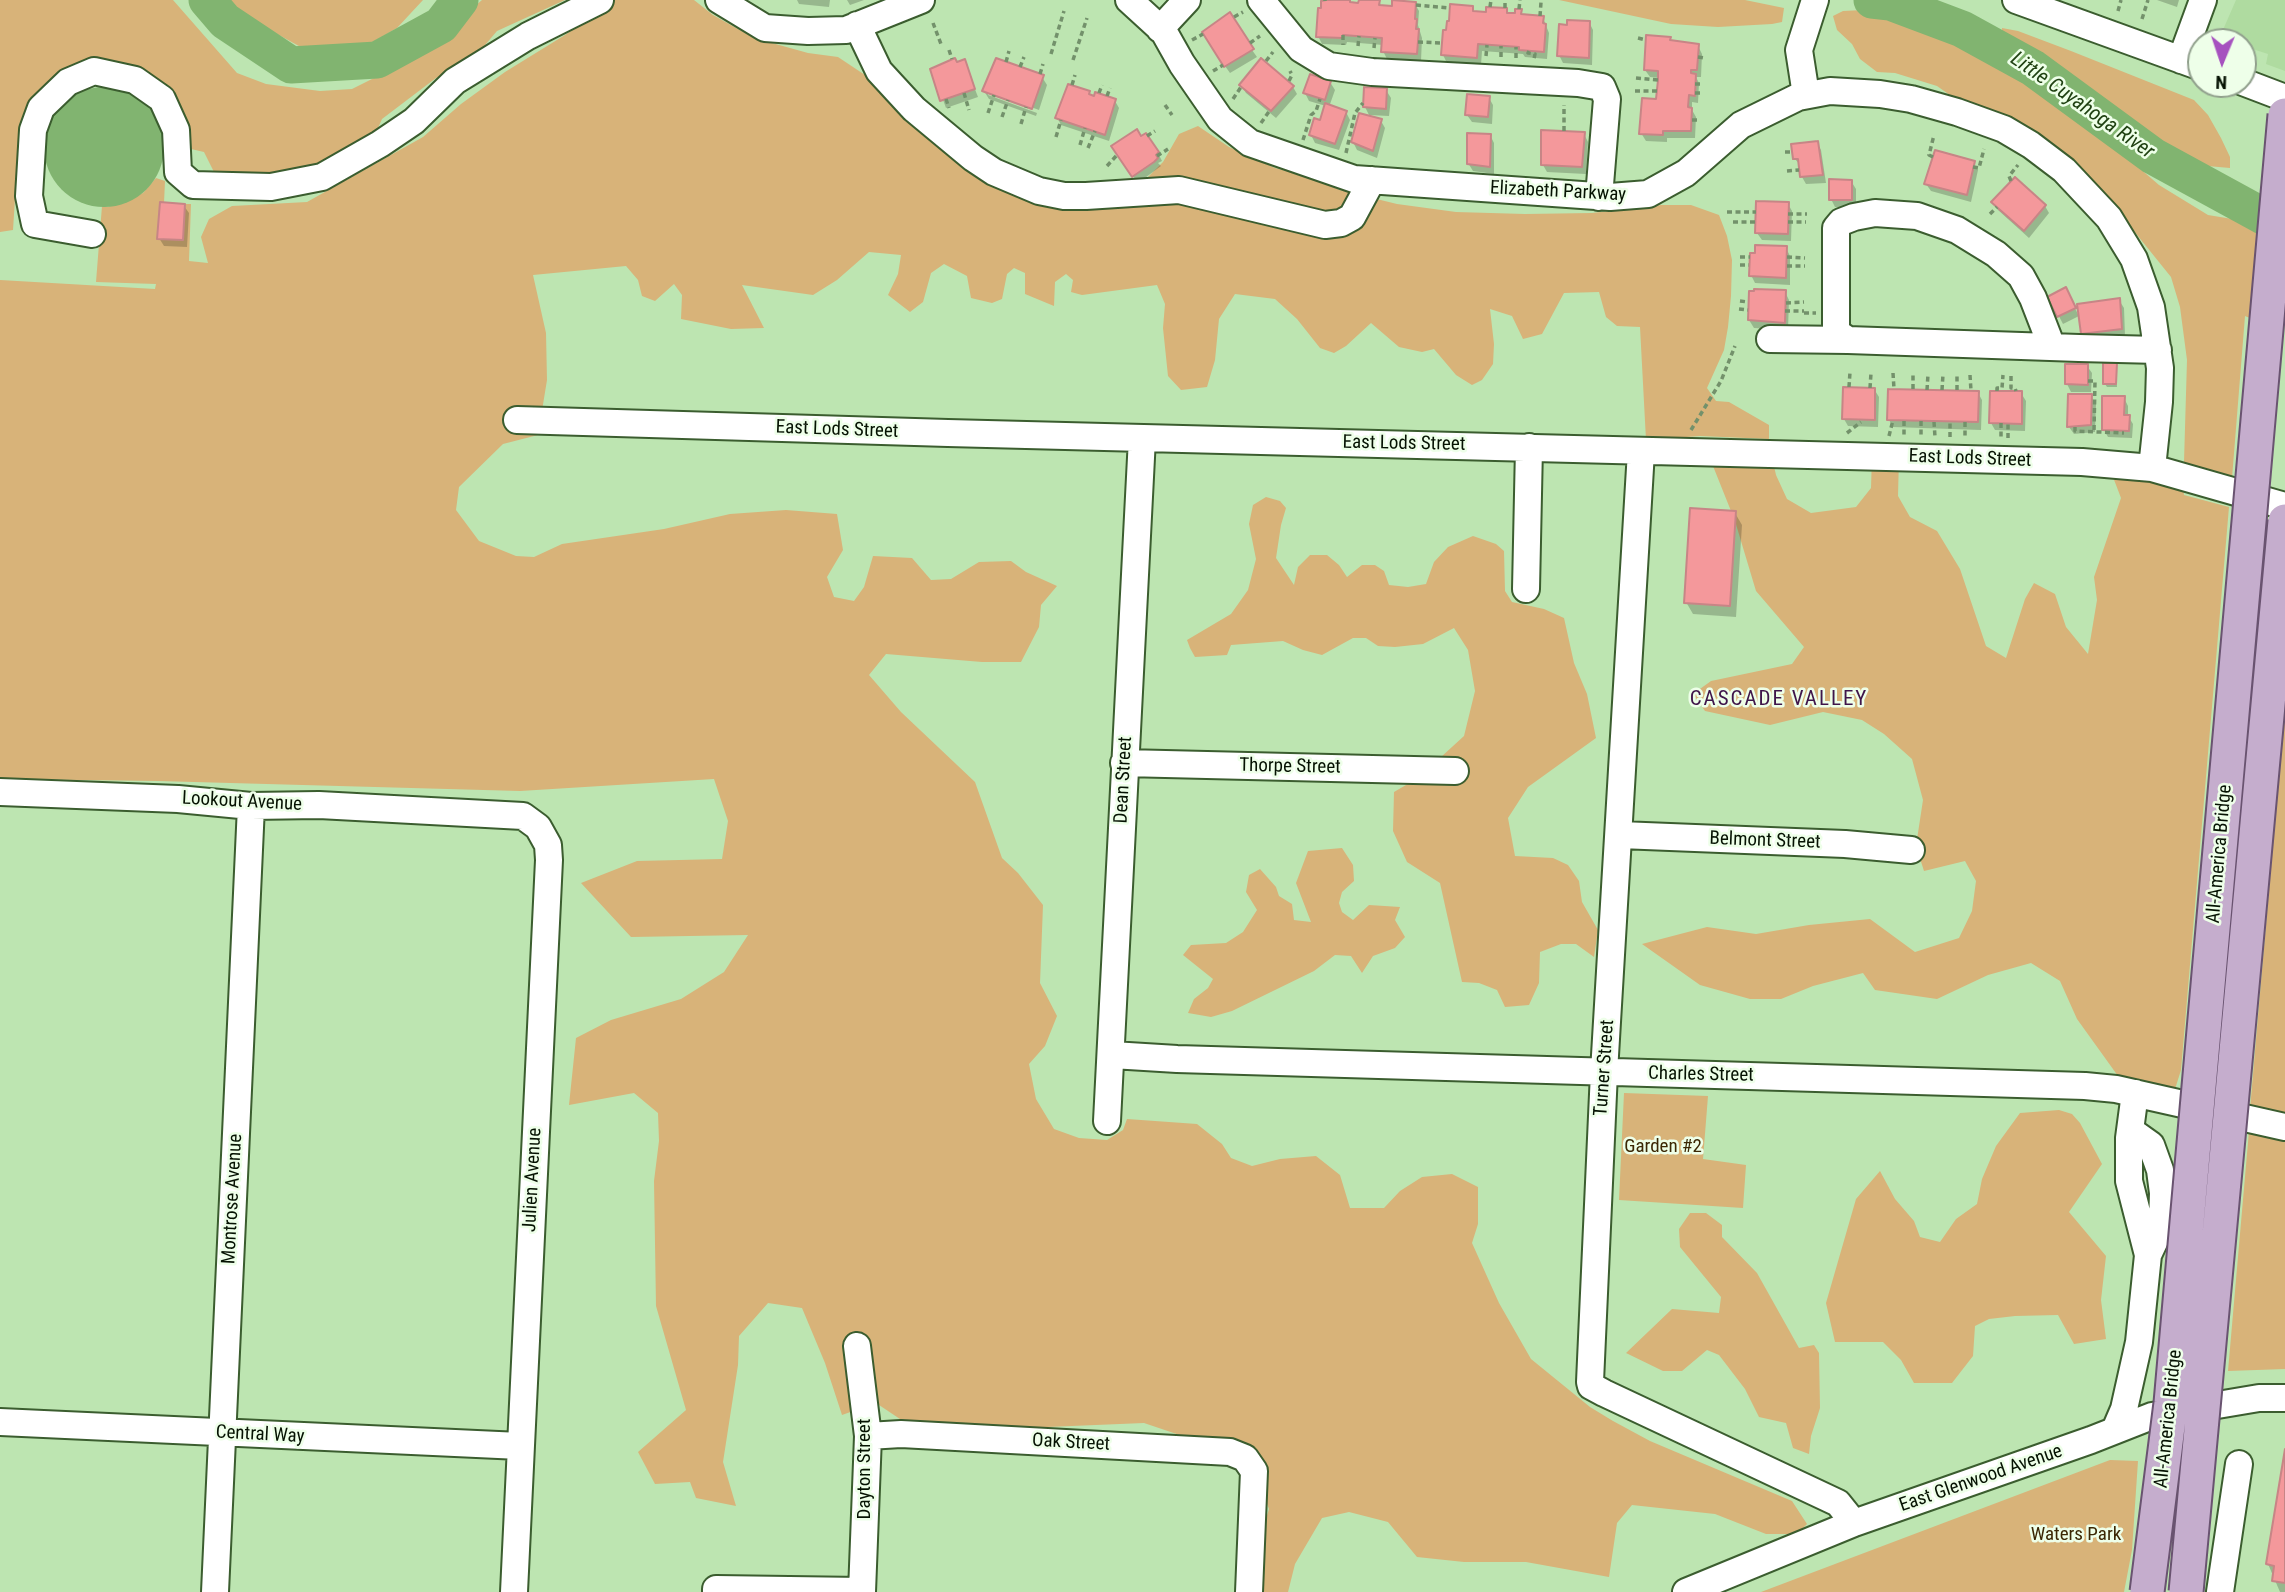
<!DOCTYPE html>
<html>
<head>
<meta charset="utf-8">
<style>
	body { margin:0 }
	#map { position:relative; width:2285px; height:1592px; overflow:hidden; background:#bde5b1; font-family:"Roboto Condensed",sans-serif }
	canvas { display:block }
	.north { position:absolute; left:2187px; top:28px; width:70px; height:70px; box-sizing:border-box; background:#eeffe9; border:2px solid #91a08d; border-radius:50%; rotate:182deg; font-size:19px; font-weight:700; line-height:28px; text-align:center; color:#051202 }
	.north::after { content:''; display:block; margin:auto; width:24px; height:32px; background:#a651bf; clip-path:polygon(50% 0,100% 100%,50% 72%,0 100%) }
</style>
</head>
<body>
<div id="map">
<canvas width="2285" height="1592"></canvas>
<div class="north">N</div>
</div>
<script>
const context = document.querySelector('canvas').getContext('2d');
context.lineJoin = 'round';
function fill(path, color) { context.fillStyle = color; context.fill(path, 'evenodd'); }
const toPath = rows => new Path2D(rows.map(r => 'M' + r).join(''));
function strokePath(path, color, width, dash) { context.strokeStyle = color; context.lineWidth = width; context.lineCap = dash ? 'butt' : 'round'; context.setLineDash(dash || []); context.stroke(path); }
function drawText(font, color, halo, rows, align = 'center') {
  context.font = font + ' "Roboto Condensed",sans-serif'; context.lineWidth = 5; context.setLineDash([]); context.textBaseline = 'middle'; context.strokeStyle = halo; context.fillStyle = color; for (const [text, x, y, turn = 0] of rows) {
    context.save(); context.translate(x, y); context.rotate((+turn || 0) * Math.PI / 180); context.textAlign = isNaN(turn) ? turn : align; if (halo) context.strokeText(text, 0, 0); context.fillText(text, 0, 0); context.restore();
  }
}
const built = toPath([
	[2236,0,2285,0,2285,71,2266,64,2268,54,2243,46,2243,42,2219,39]
]);
const green = toPath([
	[0,0,173,0,237,73,266,84,320,91,352,89,382,74,417,49,443,34,482,0,565,0,497,31,474,58,436,78,382,119,374,137,315,168,269,180,215,174,204,152,191,149,184,121,151,76,127,64,107,60,63,70,49,81,25,112,19,136,13,230,0,232],
	[221,0,423,0,397,28,359,50,317,56,230,8],
	[614,0,694,0,713,15,754,38,808,53,838,57,868,77,1006,187,1142,183,1163,162,1179,134,1198,126,1229,147,1275,168,1313,178,1340,190,1397,204,1456,212,1525,214,1592,213,1661,205,1691,205,1719,215,1727,236,1732,260,1731,296,1728,327,1724,350,1707,388,1716,401,1729,402,1769,425,1769,439,1700,436,1646,440,1640,327,1617,326,1606,317,1599,292,1564,293,1542,334,1523,339,1512,316,1490,309,1494,344,1493,364,1482,380,1472,385,1456,375,1434,349,1422,352,1399,347,1371,323,1346,346,1334,353,1320,348,1297,319,1275,299,1235,294,1219,319,1215,360,1207,387,1181,390,1168,376,1163,328,1165,304,1157,285,1082,295,1071,292,1073,280,1066,274,1055,282,1054,306,1025,294,1025,273,1014,268,1007,274,1002,299,992,303,971,298,967,276,944,264,931,273,923,302,910,312,888,295,898,274,901,255,869,252,837,280,813,295,742,285,764,328,731,329,681,319,682,295,674,284,655,301,642,296,638,280,626,266,533,275,546,333,547,380,538,435,503,444,459,487,456,510,479,541,516,556,534,557,562,544,664,529,730,514,786,510,837,514,843,550,827,577,834,597,854,601,864,587,873,556,912,558,931,580,951,579,979,562,1011,561,1026,572,1057,586,1041,605,1039,627,1021,662,982,662,886,654,869,675,901,712,975,782,1002,858,1018,873,1043,905,1040,983,1057,1016,1045,1046,1029,1064,1036,1099,1054,1129,1079,1138,1107,1140,1123,1130,1127,1119,1197,1124,1222,1144,1231,1158,1252,1166,1280,1159,1316,1156,1340,1175,1350,1208,1384,1208,1400,1191,1422,1177,1452,1174,1478,1187,1478,1224,1472,1243,1499,1303,1531,1359,1590,1407,1613,1421,1650,1441,1792,1501,1807,1524,1797,1534,1766,1534,1715,1514,1632,1505,1617,1523,1609,1577,1526,1562,1464,1562,1417,1557,1388,1522,1349,1512,1322,1518,1295,1564,1288,1592,1250,1592,1258,1544,1269,1509,1254,1471,1230,1452,1144,1423,975,1430,900,1419,876,1403,842,1415,825,1363,802,1308,768,1303,739,1336,738,1365,723,1462,736,1506,696,1498,690,1482,655,1484,638,1452,686,1410,656,1306,654,1181,659,1141,658,1113,634,1093,569,1105,576,1038,611,1020,681,999,724,972,748,935,631,937,581,883,637,861,722,859,728,821,714,779,520,791,158,781,0,779,0,280,155,289,156,284,96,282,102,206,108,207,143,193,156,178,165,181,164,203,160,203,157,238,183,240,185,204,191,204,189,261,208,263,201,237,209,219,232,206,307,202,423,137,461,104,505,72,565,35],
	[1559,0,1745,0,1784,8,1782,22,1772,24,1718,27,1671,24],
	[1884,9,1973,44,2006,69,2059,99,2159,185,2208,215,2275,226,2266,325,2245,316,2232,478,2184,462,2187,360,2180,307,2171,277,2121,215,1937,86,1895,73,1877,72,1860,59,1852,44,1837,30,1833,16,1843,11],
	[2002,28,2018,31,2071,51,2194,100,2208,115,2221,138,2230,157,2230,168,2196,165,2165,157,2116,118,2099,98,2041,57,2008,40,2002,32],
	[1707,451,1771,453,1776,475,1787,499,1811,513,1856,507,1871,488,1872,456,1899,457,1898,496,1910,517,1937,531,1960,569,1986,646,2006,658,2025,599,2034,583,2055,594,2066,627,2088,654,2097,600,2094,577,2121,498,2108,464,2182,477,2184,495,2229,507,2181,1070,2171,1102,2135,1093,2118,1076,2077,1019,2060,981,2031,963,1988,975,1937,999,1875,990,1863,973,1813,986,1781,999,1750,999,1700,985,1642,944,1707,927,1756,934,1809,925,1870,919,1915,952,1959,938,1972,911,1976,881,1965,861,1924,871,1916,846,1923,800,1912,759,1884,734,1862,720,1823,712,1770,725,1705,711,1693,694,1711,681,1792,664,1804,647,1756,591,1735,521],
	[1266,497,1280,501,1286,508,1281,525,1276,558,1294,585,1298,567,1310,555,1327,555,1339,565,1347,577,1362,565,1375,565,1384,571,1389,585,1408,587,1426,584,1434,562,1448,547,1473,536,1496,544,1504,551,1505,591,1512,602,1544,609,1564,618,1574,663,1587,694,1596,738,1528,787,1508,818,1515,856,1553,858,1568,865,1579,881,1582,902,1598,930,1594,957,1576,944,1561,944,1540,952,1539,983,1529,1005,1505,1007,1497,990,1479,983,1462,982,1440,883,1407,862,1393,831,1394,792,1418,778,1464,736,1475,691,1468,650,1454,628,1423,644,1395,647,1378,646,1366,638,1353,638,1322,655,1303,650,1283,641,1231,645,1227,655,1195,657,1190,648,1187,640,1231,614,1248,590,1256,559,1249,524,1253,505],
	[2285,705,2285,1117,2250,1109],
	[1342,848,1353,865,1354,881,1342,892,1339,903,1342,912,1353,920,1369,905,1400,907,1395,920,1405,937,1395,948,1373,956,1362,973,1351,956,1335,955,1314,971,1232,1011,1211,1017,1188,1013,1194,999,1208,988,1213,979,1183,955,1191,945,1226,943,1243,932,1257,910,1246,892,1249,875,1260,869,1276,887,1279,896,1292,904,1294,920,1311,922,1296,883,1308,851],
	[1624,1093,1708,1096,1703,1159,1746,1165,1743,1208,1619,1200],
	[2059,1110,2072,1114,2080,1123,2102,1164,2069,1212,2106,1256,2101,1300,2106,1339,2074,1344,2058,1315,2015,1316,1989,1319,1975,1326,1973,1356,1952,1383,1914,1383,1901,1360,1883,1342,1835,1342,1826,1303,1856,1199,1880,1171,1895,1199,1914,1221,1920,1237,1940,1242,1956,1219,1977,1204,1982,1179,1996,1146,2020,1113],
	[2249,1131,2285,1142,2285,1369,2228,1371],
	[1690,1213,1706,1213,1722,1225,1722,1237,1757,1273,1799,1348,1814,1345,1819,1353,1820,1408,1811,1436,1809,1454,1793,1448,1786,1423,1759,1417,1745,1389,1719,1355,1707,1350,1682,1371,1663,1371,1626,1353,1672,1309,1719,1313,1721,1297,1680,1247,1679,1229],
	[2110,1460,2138,1461,2132,1550,2124,1592,1761,1592]
]);
const water = toPath([
	'44 147a60 60 0 1 1 120 0a60 60 0 1 1-120 0Z'
]);
const shadow = toPath([
	[797,0,830,0,829,7,799,4],
	[847,0,864,0,850,5],
	[1346,0,1350,0,1352,4,1379,1,1382,7,1394,8,1415,4,1419,11,1418,25,1422,38,1421,61,1387,59,1383,51,1383,45,1347,42,1346,45,1322,44,1318,36],
	[2157,0,2179,0,2177,7],
	[1472,8,1475,13,1487,14,1506,10,1509,15,1516,15,1521,11,1523,16,1543,18,1549,33,1547,59,1525,57,1523,54,1482,51,1481,65,1447,63,1443,55],
	[1589,22,1593,30,1592,65,1563,63,1559,55],
	[1670,39,1672,42,1698,46,1702,54,1701,77,1696,77,1699,83,1698,103,1692,102,1692,110,1696,117,1695,138,1667,138,1667,142,1646,141,1641,133,1658,101,1660,78,1650,77,1645,70],
	[1210,45,1252,50,1257,57,1230,73],
	[964,61,978,97,946,108,932,70],
	[1042,77,1047,85,1039,110,988,91,988,95,1037,113,1036,116,989,99,984,91],
	[1330,82,1335,90,1329,107,1346,112,1350,120,1339,150,1315,143,1311,135,1321,123,1326,106,1309,101,1305,93],
	[1241,85,1293,87,1297,94,1276,118,1246,93],
	[1386,90,1391,98,1389,116,1369,115,1365,107],
	[1089,92,1091,97,1115,101,1119,108,1109,141,1061,125,1057,117],
	[1489,98,1493,105,1492,124,1472,122,1467,115],
	[1381,121,1385,128,1377,158,1357,150,1353,142],
	[1584,134,1588,142,1586,174,1547,172,1543,165],
	[1490,135,1494,143,1494,174,1473,171,1468,163],
	[1141,138,1158,153,1162,161,1158,163,1161,166,1138,183,1118,154],
	[1817,143,1821,150,1826,183,1806,184,1802,177,1801,166,1795,159],
	[1973,162,1978,170,1971,202,1931,191,1926,184],
	[1851,181,1856,189,1856,207,1835,207,1831,199],
	[1993,202,2045,206,2049,213,2029,238,1998,210],
	[1788,204,1792,211,1791,241,1762,240,1757,233],
	[184,206,189,213,187,247,164,246,159,238],
	[1786,248,1790,256,1790,285,1755,283,1751,275],
	[1785,292,1789,300,1788,330,1754,328,1749,320],
	[2049,297,2069,297,2079,316,2063,324],
	[2119,300,2124,308,2125,336,2087,341,2082,333],
	[2116,365,2117,387,2107,387,2105,384],
	[2087,366,2092,373,2091,392,2071,392,2067,384],
	[1874,389,1879,397,1878,427,1848,426,1844,419],
	[1978,393,1982,400,1981,430,1893,427,1889,420],
	[2021,393,2026,401,2025,431,1995,430,1991,423],
	[2091,396,2096,404,2095,432,2074,434,2069,427],
	[2124,398,2128,406,2128,416,2133,424,2132,438,2108,437,2104,430],
	[1735,513,1742,525,1736,617,1693,614,1686,602],
	[2285,1460,2285,1592,2280,1592,2268,1564]
]);
const river = toPath([
	[207,0,225,21,291,65,377,60,441,25,460,0],
	[1872,0,1890,2,1962,29,2033,68,2153,156,2285,228]
]);
const building = toPath([
	[1326,0,1350,0,1350,2,1358,3,1359,0,1380,0,1379,5,1392,6,1392,0,1416,2,1415,19,1417,19,1416,29,1419,29,1417,54,1381,52,1382,38,1343,35,1343,38,1316,37,1318,8,1321,8,1321,1,1326,0],
	[1450,4,1473,6,1473,11,1486,12,1486,7,1507,8,1507,13,1515,13,1515,9,1522,9,1521,14,1544,16,1543,23,1546,24,1544,52,1519,50,1519,47,1478,44,1477,58,1441,55,1443,30,1446,30,1447,21,1449,21,1450,4],
	[1230,12,1254,49,1224,67,1202,32,1230,12],
	[1567,20,1590,21,1589,58,1557,56,1559,24,1567,25,1567,20],
	[1646,35,1671,37,1670,40,1699,44,1697,70,1691,70,1691,73,1696,74,1695,96,1689,95,1688,107,1692,108,1691,131,1663,131,1663,135,1639,134,1642,98,1656,99,1658,80,1658,71,1644,70,1646,35],
	[955,58,957,62,965,59,975,89,940,101,930,69,955,58],
	[996,58,1044,75,1032,109,982,91,996,58],
	[1261,58,1294,86,1271,111,1239,85,1261,58],
	[1310,74,1331,81,1325,100,1303,93,1310,74],
	[1068,84,1090,91,1089,94,1094,96,1095,92,1116,99,1105,135,1055,118,1068,84],
	[1364,87,1387,88,1386,109,1363,107,1364,87],
	[1467,94,1490,96,1488,117,1465,115,1467,94],
	[1325,103,1347,111,1335,144,1309,135,1314,118,1320,120,1325,103],
	[1359,113,1382,119,1373,151,1351,142,1359,113],
	[1137,129,1141,136,1146,133,1159,152,1156,155,1158,158,1154,162,1132,177,1111,146,1137,129],
	[1541,130,1585,132,1582,167,1541,165,1541,130],
	[1467,133,1491,134,1490,167,1467,164,1467,133],
	[1818,141,1823,175,1800,177,1798,159,1793,159,1791,144,1818,141],
	[1935,150,1975,161,1967,195,1924,184,1935,150],
	[2015,177,2046,205,2024,231,1991,202,2015,177],
	[1829,179,1852,180,1852,200,1829,200,1829,179],
	[1756,201,1789,202,1788,234,1755,233,1756,201],
	[160,202,185,204,183,240,157,239,160,202],
	[1755,245,1787,246,1786,278,1749,276,1750,253,1755,253,1755,245],
	[2066,287,2076,308,2057,317,2047,297,2066,287],
	[1754,289,1786,290,1785,323,1748,320,1749,291,1754,291,1754,289],
	[2120,298,2122,329,2081,334,2077,304,2120,298],
	[2103,363,2117,363,2116,384,2103,384,2103,363],
	[2065,364,2088,364,2088,385,2065,384,2065,364],
	[1843,387,1875,388,1875,420,1842,419,1843,387],
	[1888,389,1979,391,1978,422,1887,420,1888,389],
	[1990,391,2022,391,2022,424,1989,423,1990,391],
	[2068,394,2092,394,2091,425,2067,427,2068,394],
	[2102,396,2125,396,2124,415,2130,415,2129,431,2102,430,2102,396],
	[1690,508,1736,511,1730,606,1684,603,1690,508],
	[2285,1449,2285,1583,2272,1581,2274,1566,2266,1564,2285,1449]
]);
const path = toPath([
	[1325,1,1325,0],
	[1416,5,1450,8],
	[1490,7,1491,0],
	[1505,8,1505,0],
	[1519,9,1520,0],
	[2118,11,2121,0],
	[1540,16,1541,2],
	[1234,17,1243,12],
	[2142,19,2148,0],
	[933,23,941,44],
	[1343,35,1343,45],
	[1638,38,1646,40],
	[1192,40,1203,34],
	[1418,42,1442,43],
	[1250,43,1260,36],
	[1358,46,1359,36],
	[1374,48,1375,38],
	[949,50,952,59],
	[1529,51,1528,53,1535,54,1534,59],
	[1051,54,1064,11],
	[1486,56,1487,45],
	[1501,57,1501,46],
	[1698,57,1704,58],
	[1516,58,1516,47],
	[1073,60,1087,18],
	[1266,61,1273,52],
	[1006,62,1009,51],
	[1020,67,1024,57],
	[1213,71,1223,65],
	[1040,74,1043,64],
	[1636,78,1658,80],
	[1289,81,1292,75,1290,71],
	[1695,84,1702,84],
	[1072,85,1075,75],
	[1635,91,1657,91],
	[964,93,969,110],
	[1099,93,1102,85],
	[1695,93,1702,93],
	[1107,96,1110,88],
	[946,99,949,108],
	[1233,99,1241,87],
	[1165,105,1172,115],
	[988,113,994,95],
	[1002,117,1008,100],
	[1692,120,1700,120],
	[1261,123,1270,110],
	[1021,124,1026,107],
	[1564,131,1564,105],
	[1147,136,1155,131],
	[1056,137,1061,120],
	[1303,140,1311,115,1316,111,1320,99],
	[1080,145,1085,128],
	[1088,148,1095,131],
	[1785,152,1792,152],
	[1346,153,1355,113,1363,103],
	[1157,156,1168,149],
	[1933,157,1929,155,1934,135],
	[1107,166,1117,155],
	[1973,167,1979,168,1984,149],
	[1787,171,1799,170],
	[2011,181,2009,176,2018,165],
	[1727,212,1756,212],
	[1788,214,1807,214],
	[1990,214,1997,207],
	[1733,222,1756,222],
	[1788,222,1806,222],
	[1740,257,1750,257],
	[1787,257,1805,258],
	[1740,265,1749,265],
	[1787,266,1805,266],
	[1740,301,1748,302],
	[1786,303,1804,302],
	[1739,309,1748,310],
	[1785,311,1804,311],
	[1804,313,1816,313],
	[1893,373,1894,389],
	[1970,375,1971,391],
	[2011,376,2011,388,2015,388,2016,391],
	[2088,381,2095,381,2094,431],
	[1849,387,1850,372],
	[1870,388,1871,373],
	[1913,389,1913,373],
	[1927,390,1928,374],
	[1942,390,1943,374],
	[1957,390,1957,374],
	[1997,391,1997,388,2002,388,2003,375],
	[1904,421,1904,436],
	[1921,421,1921,437],
	[1934,422,1935,437],
	[1965,422,1965,438],
	[2001,423,2001,438],
	[2075,427,2075,431,2124,433],
	[1691,430,1721,381,1735,346],
	[1847,433,1861,422],
	[1889,436,1893,420],
	[1950,437,1950,422],
	[2008,438,2008,423]
]);
const minor = toPath([
	[719,0,765,28,808,31,846,30,921,0],
	[1129,0,1164,32,1182,64,1220,119,1250,143,1354,179,1610,197,1648,194,1686,173,1741,125,1798,97,1830,91,1880,94,1911,99,1957,112,2004,129,2031,145,2064,170,2109,218,2134,259,2151,307,2160,368,2159,402,2152,468],
	[1261,0,1301,49,1329,66,1372,72,1578,83,1602,87,1607,99,1599,197],
	[2016,0,2201,67],
	[857,25,879,71,914,109,973,158,994,172,1039,191,1064,196,1086,196,1179,190,1325,225,1341,223,1352,217,1372,180],
	[1160,29,1187,0],
	[2181,60,2203,0],
	[2243,82,2285,98],
	[1806,95,1799,50,1815,0],
	[92,234,35,224,29,196,33,130,41,108,68,82,94,71,135,80,162,99,176,130,178,172,193,185,271,187,322,177,380,144,414,121,455,81,528,36,600,0],
	[1770,339,1848,340],
	[2052,347,2033,298,2021,276,1996,254,1957,230,1917,216,1875,213,1854,217,1841,222,1836,228,1836,332,1848,340,2079,348,2158,350],
	[517,420,948,433,2082,462,2152,468,2285,506],
	[1641,451,1604,1072,1590,1382,1591,1386,1604,1393,1838,1503,1854,1523],
	[1526,589,1529,447],
	[1124,763,1455,771],
	[0,792,178,799,251,806,319,805,523,816,538,827,548,845,549,860,514,1592],
	[1620,835,1845,844,1911,850],
	[1112,1055,1177,1059,2085,1086,2116,1089,2285,1127],
	[1107,1121,1142,438],
	[2130,1130,2151,1145,2160,1170,2163,1193,2162,1225,2148,1255,2129,1181,2129,1138,2135,1093],
	[857,1346,868,1436,862,1592],
	[0,1422,520,1446],
	[2115,1430,2124,1409,2139,1342,2148,1255],
	[868,1436,901,1434,1230,1452,1245,1458,1254,1471,1249,1592],
	[215,1592,251,806],
	[716,1592,716,1589,862,1591],
	[1686,1592,1854,1523,2091,1440,2152,1416,2259,1398,2285,1398],
	[2220,1592,2239,1464]
]);
const majorBridge = toPath([
	[2147,1592,2171,1403,2285,115],
	[2186,1592,2285,521]
]);
const streetNames = [
	["Elizabeth Parkway",1558,192,3],
	["East Lods Street",837,430,2],
	["East Lods Street",1404,444,1],
	["East Lods Street",1970,459,2],
	["Thorpe Street",1290,767,1],
	["Dean Street",1124,780,-87],
	["Lookout Avenue",242,802,3],
	["Belmont Street",1765,841,2],
	["All-America Bridge",2220,854,-85],
	["Turner Street",1605,1068,-86],
	["Charles Street",1701,1075,1],
	["Julien Avenue",533,1180,-87],
	["Montrose Avenue",233,1199,-87],
	["All-America Bridge",2169,1419,-84],
	["Central Way",260,1435,3],
	["Oak Street",1071,1443,3],
	["Dayton Street",865,1469,-90],
	["East Glenwood Avenue",1981,1479,-19]
];
const parkNames = [
	["Garden #2",1663,1147],
	["Waters Park",2076,1535]
];
const waterNames = [
	["Little Cuyahoga River",2082,106,35]
];
const neighbourhoodNames = [
	["CASCADE VALLEY",1779,700]
];
fill(built, '#afdba0');
fill(green, '#d8b379');
fill(water, '#81b470');
fill(shadow, '#0003');
strokePath(river, '#81b470', 37);
fill(building, '#f4989b');
strokePath(building, '#c78586', 2);
strokePath(minor, '#3b5d2f', 30);
strokePath(path, '#73916b', 3.5, [5, 3.5]);
strokePath(minor, '#fff', 26);
strokePath(majorBridge, '#695370', 37, []);
strokePath(majorBridge, '#c5adcd', 33);
drawText('19px', '#051202', '#eeffe9', streetNames);
drawText('19px', '#3b2704', '#eeffe9', parkNames);
drawText('italic 21px', '#204213', '#eeffe9', waterNames);
context.letterSpacing = '2px';
drawText('21px', '#3f154a', '#eeffe9', neighbourhoodNames);
context.letterSpacing = '0px';
</script>
</body>
</html>
